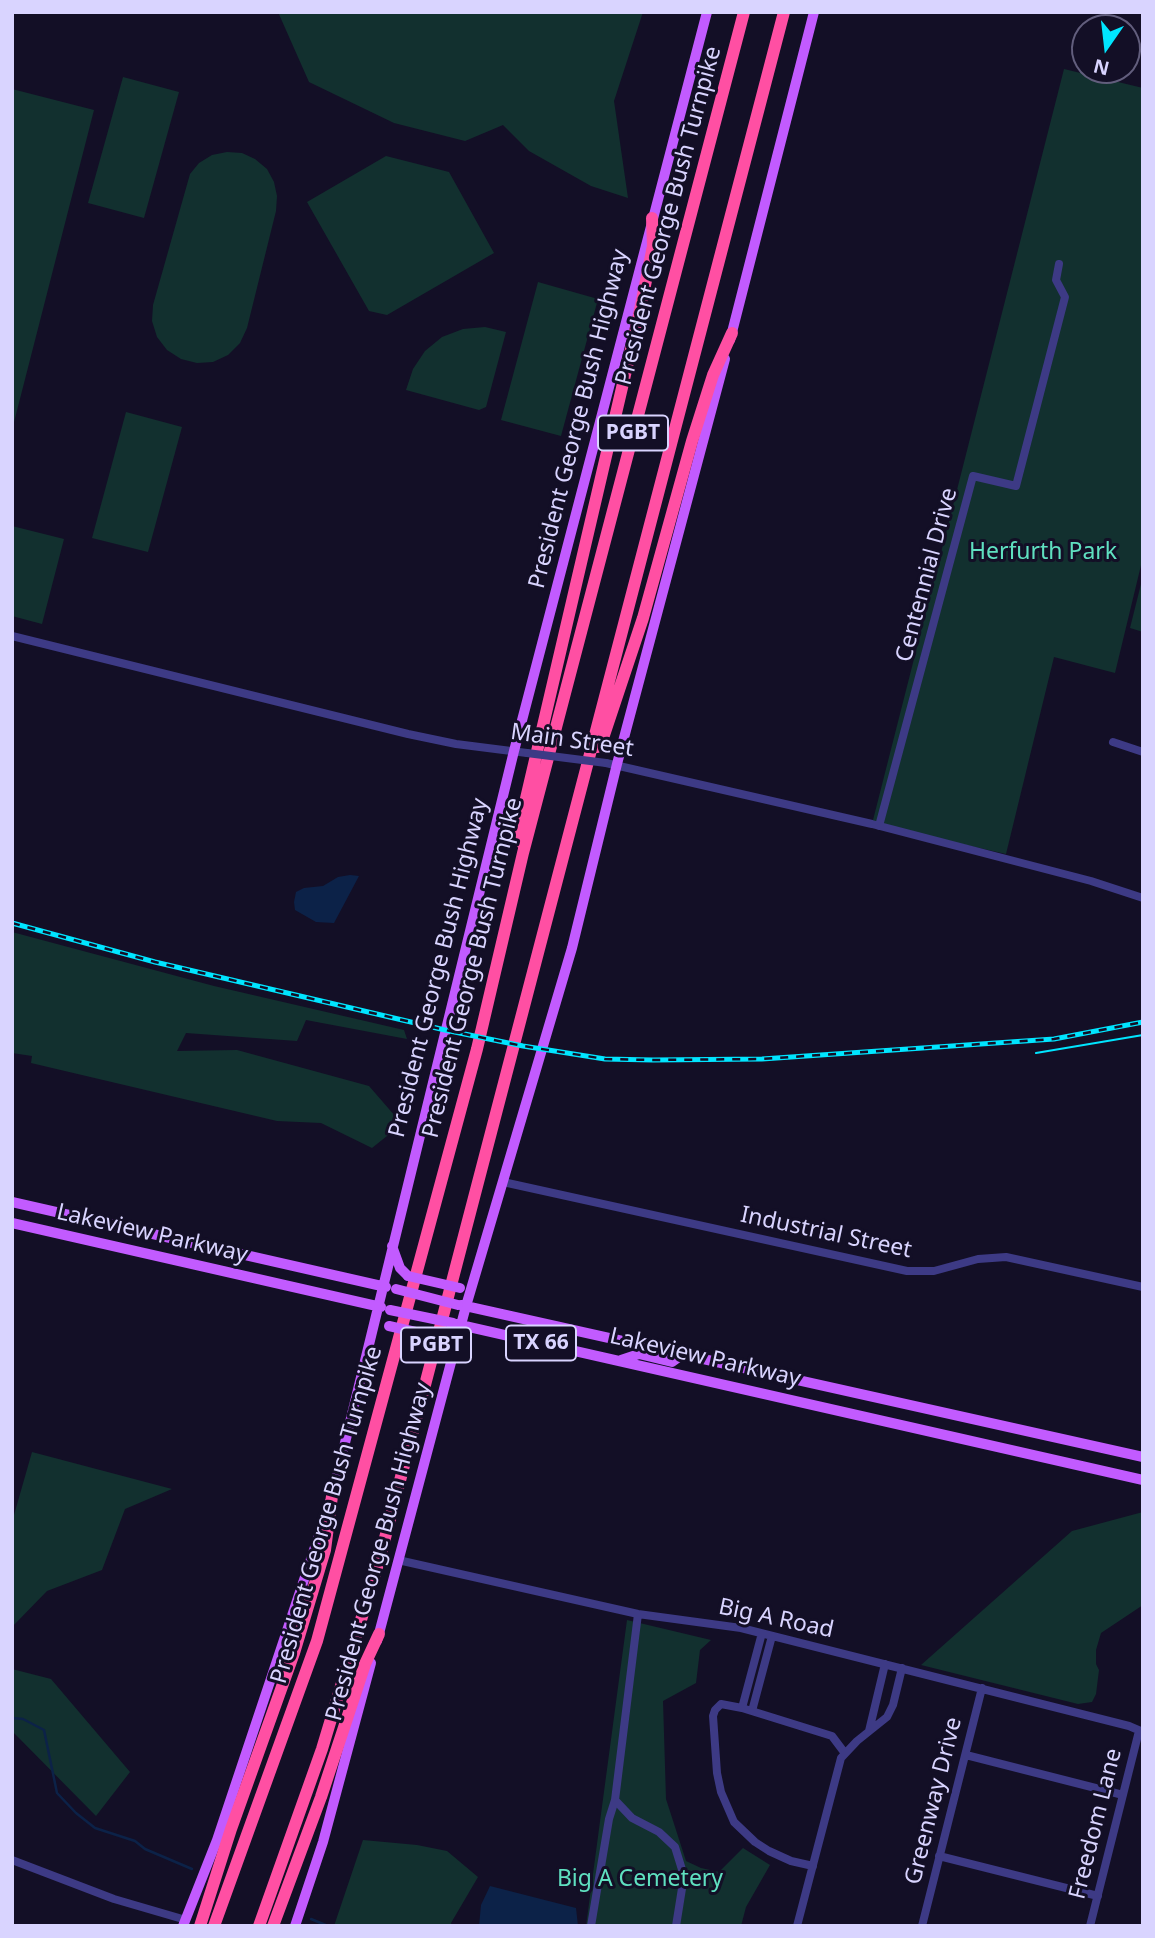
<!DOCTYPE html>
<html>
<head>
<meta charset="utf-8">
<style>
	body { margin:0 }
	#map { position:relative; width:1155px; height:1938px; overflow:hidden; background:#130f26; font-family:"Noto Sans",sans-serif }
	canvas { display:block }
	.frame { position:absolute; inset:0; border:14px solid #d9d4ff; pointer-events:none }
	.north { position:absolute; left:1071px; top:14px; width:70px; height:70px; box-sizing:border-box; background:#130f26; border:2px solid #625e7d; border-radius:50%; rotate:194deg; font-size:19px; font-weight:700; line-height:28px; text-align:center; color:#d9d4ff }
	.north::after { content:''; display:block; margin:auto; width:24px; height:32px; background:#00e5ff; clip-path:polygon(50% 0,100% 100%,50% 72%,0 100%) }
</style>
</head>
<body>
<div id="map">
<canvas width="1155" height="1938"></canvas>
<div class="frame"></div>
<div class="north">N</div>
</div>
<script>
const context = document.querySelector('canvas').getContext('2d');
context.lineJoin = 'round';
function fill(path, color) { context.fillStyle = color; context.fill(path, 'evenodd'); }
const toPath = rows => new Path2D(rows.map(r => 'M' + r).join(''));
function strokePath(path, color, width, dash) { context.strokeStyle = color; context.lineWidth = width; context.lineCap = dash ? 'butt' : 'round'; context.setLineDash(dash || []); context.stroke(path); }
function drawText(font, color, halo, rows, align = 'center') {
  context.font = font + ' "Noto Sans",sans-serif'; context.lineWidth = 6; context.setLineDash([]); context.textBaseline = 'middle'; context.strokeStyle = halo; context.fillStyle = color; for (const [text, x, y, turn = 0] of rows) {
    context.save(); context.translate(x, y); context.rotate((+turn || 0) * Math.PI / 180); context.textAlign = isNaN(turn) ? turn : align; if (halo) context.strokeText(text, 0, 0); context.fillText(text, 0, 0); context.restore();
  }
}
const green = toPath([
	[278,12,643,12,614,101,628,198,591,186,529,151,503,125,465,141,394,123,309,82],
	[1064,69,1143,88,1143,557,1115,673,1054,657,1006,854,872,824],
	[123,77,179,92,144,218,88,203],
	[12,89,94,110,12,430],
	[227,152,242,153,255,159,267,169,274,182,277,196,276,211,247,328,240,343,228,355,213,362,197,363,181,359,167,350,157,337,152,321,153,305,190,174,199,163,212,155],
	[386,156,449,172,494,253,387,315,369,311,307,202],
	[538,282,598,299,561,436,501,420],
	[485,327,506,332,486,407,479,410,406,390,413,369,425,351,442,337,463,329],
	[126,412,182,427,148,552,92,538],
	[12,526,64,539,42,624,12,616],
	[1143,576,1143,632,1130,628],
	[12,932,214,986,404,1030,407,1039,306,1020,297,1041,186,1033,177,1051,237,1050,369,1086,402,1124,372,1148,321,1123,277,1121,31,1063,32,1056,12,1053],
	[32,1452,172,1489,125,1509,102,1570,47,1591,12,1627,12,1522],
	[1143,1512,1143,1605,1101,1633,1096,1650,1096,1664,1099,1670,1096,1694,1092,1702,1078,1704,921,1665,1072,1531],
	[627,1620,711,1640,700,1650,696,1683,663,1701,666,1799,686,1861,701,1868,719,1872,743,1848,770,1865,746,1907,741,1926,586,1926],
	[12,1669,51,1679,130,1772,96,1816,12,1731],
	[363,1840,417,1845,447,1851,478,1877,451,1923,452,1926,334,1926]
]);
const water = toPath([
	[350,875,359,876,334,923,316,922,295,910,294,902,296,892,304,888,323,886,338,877],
	[490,1886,576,1908,578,1926,479,1926,481,1905]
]);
const stream = toPath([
	[12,1718,23,1719,44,1730,57,1793,76,1813,95,1828,135,1841,145,1849,192,1869],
	[311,1919,328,1926]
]);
const minor = toPath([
	[12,636,408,734,456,744,527,753],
	[1113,742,1143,752],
	[606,763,872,824,1091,881,1143,898],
	[879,826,973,476,1016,486,1065,297,1056,280,1059,264],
	[503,1182,907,1271,934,1271,978,1259,1006,1257,1143,1287],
	[398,1560,638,1614,741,1628,1129,1726,1143,1732],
	[742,1708,762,1633],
	[752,1711,772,1636],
	[869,1731,885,1664],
	[966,1755,1123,1795],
	[615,1800,638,1614],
	[939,1856,1098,1896],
	[12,1860,114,1899,186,1920],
	[813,1866,791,1861,769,1851,755,1842,734,1822,721,1792,717,1773,713,1716,715,1710,721,1704,742,1708,832,1736,844,1752],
	[591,1926,609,1819,615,1800,632,1818,659,1832,675,1847,684,1876,676,1926],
	[797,1926,841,1758,857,1741,887,1717,893,1705,902,1668],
	[922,1926,982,1688],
	[1090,1926,1139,1731]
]);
const major = toPath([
	[730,340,814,12],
	[12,1202,386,1287],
	[12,1223,381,1307],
	[392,1246,400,1268,408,1276],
	[461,1305,1143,1457],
	[456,1324,1143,1480],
	[621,1360,639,1354,672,1362,683,1354],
	[377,1641,466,1306,572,948,617,764,725,359],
	[183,1926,217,1840,332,1496,514,751,707,12],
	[295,1926,323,1842,371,1663]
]);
const highway = toPath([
	[597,747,603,738,643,618,692,441,713,375,732,333],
	[522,843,520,824,639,315,653,246,652,218],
	[200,1926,231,1829,294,1653,325,1550,332,1496],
	[214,1926,317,1641,477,1049,523,853,744,12],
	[259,1926,322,1749,380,1557,784,12],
	[273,1926,321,1797,365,1664,379,1634]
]);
const tram = toPath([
	[1036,1053,1143,1035]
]);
const rail = toPath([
	[12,923,155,962,445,1030,523,1046,605,1059,653,1060,762,1059,1054,1039,1143,1022]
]);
const minorBridge = toPath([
	[527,753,606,763]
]);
const majorBridge = toPath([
	[408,1276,460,1288],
	[396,1289,458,1305],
	[390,1310,453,1323],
	[389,1326,442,1338]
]);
const shields = [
	[633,433,70],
	[541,1343,70],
	[436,1345,70]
];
const shieldNames = [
	["PGBT",633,433],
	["TX 66",541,1343],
	["PGBT",436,1345]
];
const streetNames = [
	["President George Bush Turnpike",669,216,-75],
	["President George Bush Highway",579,419,-76],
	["Centennial Drive",927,575,-75],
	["Main Street",572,741,8],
	["President George Bush Highway",439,968,-76],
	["President George Bush Turnpike",473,968,-76],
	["Industrial Street",826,1233,12],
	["Lakeview Parkway",152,1234,13],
	["Lakeview Parkway",705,1358,13],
	["President George Bush Turnpike",327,1515,-74],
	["President George Bush Highway",379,1552,-75],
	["Big A Road",776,1619,12],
	["Greenway Drive",934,1801,-76],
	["Freedom Lane",1096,1824,-76]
];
const parkNames = [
	["Herfurth Park",1043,552],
	["Big A Cemetery",640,1879]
];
fill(green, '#12302f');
fill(water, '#0c2248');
strokePath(stream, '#0c2248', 2.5);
strokePath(minor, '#3d3a85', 8);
strokePath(major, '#c25bff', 10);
strokePath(highway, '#ff4fa3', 12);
strokePath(tram, '#00e5ff', 2);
strokePath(rail, '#00e5ff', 5);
strokePath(rail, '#130f26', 2.5, [8]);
strokePath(minorBridge, '#3d3a85', 8);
strokePath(majorBridge, '#c25bff', 10);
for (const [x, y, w] of shields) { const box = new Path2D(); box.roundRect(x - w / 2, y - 17.5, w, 35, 5); context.fillStyle = '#130f26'; context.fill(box); strokePath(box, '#d9d4ff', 2); }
drawText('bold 21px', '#d9d4ff', null, shieldNames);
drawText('23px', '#d9d4ff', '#130f26', streetNames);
drawText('23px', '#5fe0c0', '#130f26', parkNames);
</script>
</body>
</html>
